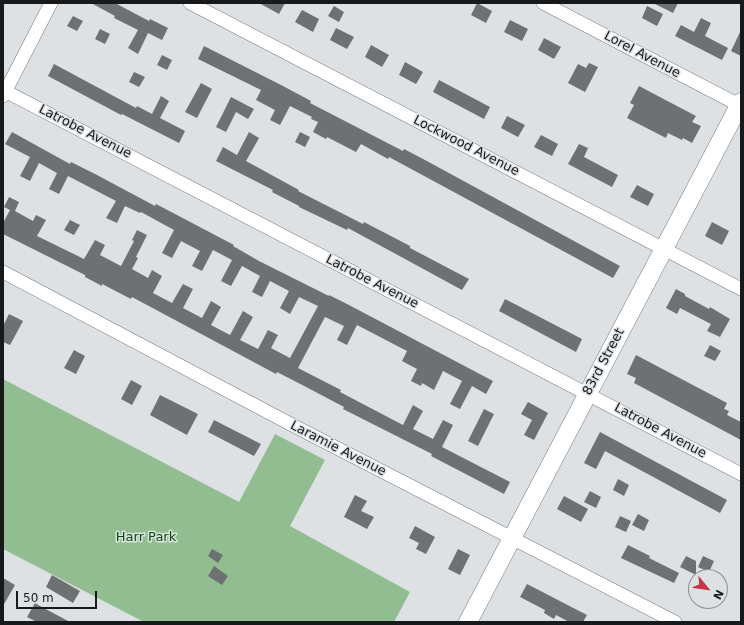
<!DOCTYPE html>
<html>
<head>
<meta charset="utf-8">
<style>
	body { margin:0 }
	#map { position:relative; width:744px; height:625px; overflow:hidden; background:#dde1e4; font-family:"DejaVu Sans",sans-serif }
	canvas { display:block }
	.frame { position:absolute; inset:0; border:4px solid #18191a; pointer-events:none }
	.north { position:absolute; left:688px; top:569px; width:40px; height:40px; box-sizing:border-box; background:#dde1e4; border:1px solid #8e9193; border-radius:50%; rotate:119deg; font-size:11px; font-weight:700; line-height:16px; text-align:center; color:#18191a }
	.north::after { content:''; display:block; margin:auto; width:14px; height:18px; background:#c63642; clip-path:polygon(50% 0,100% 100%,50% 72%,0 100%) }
	.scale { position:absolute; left:16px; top:591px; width:81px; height:18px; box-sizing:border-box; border:2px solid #18191a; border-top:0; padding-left:5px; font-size:12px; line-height:14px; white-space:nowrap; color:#18191a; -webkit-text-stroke:3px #dde1e4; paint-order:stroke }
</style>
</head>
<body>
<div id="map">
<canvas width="744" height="625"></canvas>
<div class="frame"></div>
<div class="north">N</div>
<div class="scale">50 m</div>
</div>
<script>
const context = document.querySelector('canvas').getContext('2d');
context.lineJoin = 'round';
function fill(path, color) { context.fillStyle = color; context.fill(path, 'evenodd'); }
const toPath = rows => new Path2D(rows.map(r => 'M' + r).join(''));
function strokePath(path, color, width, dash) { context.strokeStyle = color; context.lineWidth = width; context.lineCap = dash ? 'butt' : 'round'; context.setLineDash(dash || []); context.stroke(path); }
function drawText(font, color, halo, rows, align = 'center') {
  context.font = font + ' "DejaVu Sans",sans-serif'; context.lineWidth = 3; context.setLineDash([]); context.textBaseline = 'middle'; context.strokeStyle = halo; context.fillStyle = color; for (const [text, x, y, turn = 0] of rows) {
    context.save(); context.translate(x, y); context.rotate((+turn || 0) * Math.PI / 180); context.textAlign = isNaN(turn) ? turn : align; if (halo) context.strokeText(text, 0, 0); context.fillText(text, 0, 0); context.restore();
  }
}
const green = toPath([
	[3,379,239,502,275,434,325,460,290,526,410,592,394,622,144,622,3,549]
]);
const building = toPath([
	[91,3,115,3,149,21,150,19,168,28,162,40,148,33,138,54,128,48,138,30,114,18,115,16],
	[259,3,285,3,279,14],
	[477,3,492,11,486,23,471,15],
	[653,3,678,3,673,13],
	[334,6,344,12,339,22,328,16],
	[647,6,663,14,657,26,642,18],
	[302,10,319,19,313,32,295,22],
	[73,16,83,21,77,31,67,26],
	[701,18,711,23,705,36,728,48,722,60,675,36,681,25,694,32],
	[510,20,528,29,522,41,504,32],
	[336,28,354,37,347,49,330,40],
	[100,29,110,34,105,44,95,39],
	[741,30,741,56,731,51],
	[544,38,561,47,554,59,538,50],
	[371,45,389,55,382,67,365,57],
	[204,46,283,86,311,101,310,103,403,151,404,149,425,160,620,266,613,278,389,157,388,159,361,144,356,152,327,137,326,139,313,132,318,122,311,119,312,117,290,106,280,125,270,120,275,110,256,100,261,90,198,59],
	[162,55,172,60,167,70,157,65],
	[405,62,423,72,416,84,399,75],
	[589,63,598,67,585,92,568,83,578,64,586,68],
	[54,64,136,108,137,106,152,114,161,96,169,101,160,118,185,131,179,143,122,114,121,115,48,76],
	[134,72,145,77,139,87,129,82],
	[439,80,490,107,484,119,433,92],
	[201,83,212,89,197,118,185,112],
	[639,86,696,116,692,122,701,126,692,143,683,138,682,140,668,133,666,138,627,118,634,105,630,103],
	[231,97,254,109,248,119,236,112,226,132,216,127],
	[507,116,525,125,518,137,501,128],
	[12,132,70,164,71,162,97,175,155,206,156,204,234,245,233,246,259,261,329,296,329,295,349,305,493,381,486,394,472,386,460,409,450,404,462,381,443,371,434,390,422,383,421,386,411,381,417,369,402,361,407,351,357,325,347,345,337,340,344,326,325,317,298,368,341,390,340,392,403,425,413,405,423,411,413,429,433,439,443,420,453,425,442,447,510,482,504,494,431,456,432,454,343,409,344,407,308,388,277,372,276,374,132,297,131,299,102,284,102,286,85,277,85,275,3,234,3,223,10,210,4,207,9,197,19,202,15,211,33,221,36,215,46,220,37,236,84,259,95,240,105,245,100,255,121,266,134,241,132,240,137,230,147,235,136,257,138,258,132,269,148,278,152,270,162,276,153,293,172,303,183,284,193,289,183,308,202,318,211,301,221,307,211,325,230,335,243,311,253,317,240,340,258,349,268,330,278,335,271,348,290,358,318,306,299,297,290,314,280,308,289,291,270,281,262,297,252,292,260,276,242,266,231,286,221,281,232,260,213,250,202,271,192,266,200,251,181,241,172,258,162,253,174,230,141,212,140,213,125,206,117,223,106,218,116,201,68,176,59,194,49,189,57,173,39,163,30,181,20,176,30,157,5,144],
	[249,132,259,138,246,161,299,190,298,191,363,224,364,222,410,246,410,248,469,279,462,290,348,228,347,230,299,207,299,206,272,192,273,190,216,161,223,147,237,155],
	[300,132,310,137,305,147,295,142],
	[541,135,558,144,552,156,534,147],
	[579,144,588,148,584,157,618,175,612,187,568,164],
	[637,185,654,194,648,206,630,197],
	[70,220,80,225,74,235,64,230],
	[712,222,729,231,722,245,705,236],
	[676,289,685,294,685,296,709,309,710,307,730,319,720,337,707,331,711,324,680,308,677,314,666,308],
	[505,299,582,339,576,352,499,311],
	[9,314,23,321,10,345,3,342,3,326],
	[710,345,721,351,715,361,704,356],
	[74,350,85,356,76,374,64,368],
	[636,355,727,403,724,409,729,411,727,415,741,422,741,440,634,383,636,378,627,374],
	[131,380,142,386,132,405,121,399],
	[160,395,198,414,187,435,150,415],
	[528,402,548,413,534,440,524,435,532,420,521,414],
	[484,409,494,414,478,446,468,441],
	[214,420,261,444,254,456,208,432],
	[600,432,727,500,720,513,605,451,596,469,584,463],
	[618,479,629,485,624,496,613,490],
	[590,491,601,497,596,508,584,502],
	[355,495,367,501,361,511,374,517,367,529,344,517],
	[564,496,588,509,581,522,557,509],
	[638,514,649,520,644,531,632,525],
	[620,516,631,521,626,532,615,527],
	[415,526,435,537,426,554,416,549,419,543,409,538],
	[628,545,650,556,649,558,679,573,674,583,621,558],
	[212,549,223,555,218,563,208,556],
	[458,549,470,555,460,575,448,569],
	[686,556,696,561,696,575,680,567],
	[703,556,714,561,709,572,698,567],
	[214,566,228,576,222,585,208,576],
	[52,575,80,591,73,603,46,587],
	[3,578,15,585,3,606],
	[527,584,587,615,583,622,569,622,556,615,554,619,544,613,545,610,520,597],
	[35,603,40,606,70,622,37,622,27,617]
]);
const street = toPath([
	[190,3,741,289],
	[543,3,741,106],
	[3,90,741,474],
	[3,96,51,3],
	[3,272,298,428,675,622]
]);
const secondary = toPath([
	[468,622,741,102]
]);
const streetNames = [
	["Lorel Avenue",642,55,28],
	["Latrobe Avenue",85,132,27],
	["Lockwood Avenue",466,146,27],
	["Latrobe Avenue",372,282,27],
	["83rd Street",604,362,-62],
	["Latrobe Avenue",660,431,28],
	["Laramie Avenue",338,449,27]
];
const parkNames = [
	["Harr Park",146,538]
];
fill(green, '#92bd90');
fill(building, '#6e7174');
strokePath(street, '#787b7f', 14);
strokePath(secondary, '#787b7f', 19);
strokePath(street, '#fff', 13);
strokePath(secondary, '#fff', 18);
drawText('13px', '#18191a', '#dde1e4', streetNames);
drawText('13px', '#054b0a', '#dde1e4', parkNames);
</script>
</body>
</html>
